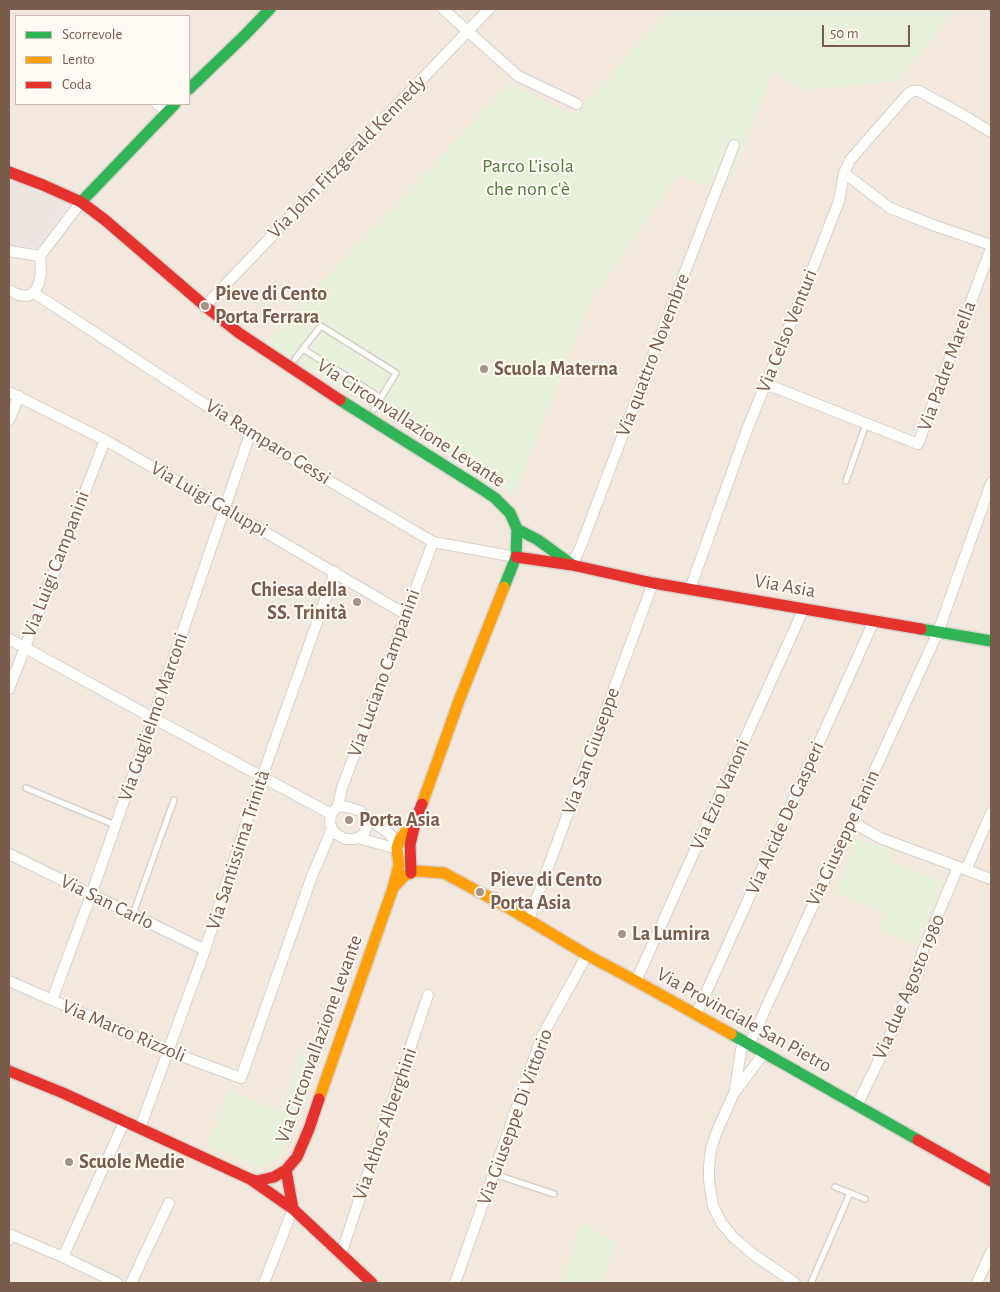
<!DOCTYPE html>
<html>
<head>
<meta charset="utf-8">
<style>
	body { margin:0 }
	#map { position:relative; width:1000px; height:1292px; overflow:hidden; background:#f9f5f0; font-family:"Alegreya Sans",sans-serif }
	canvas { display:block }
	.frame { position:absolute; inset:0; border:10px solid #7a5c4d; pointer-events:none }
	.legend { position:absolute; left:15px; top:15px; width:175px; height:90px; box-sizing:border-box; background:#fffaf3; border:1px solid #cabbb1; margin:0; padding:6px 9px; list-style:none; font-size:15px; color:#7a5c4d }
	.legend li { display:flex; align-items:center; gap:10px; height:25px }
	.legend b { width:25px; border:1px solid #cabbb1 }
	.scale { position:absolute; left:822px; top:25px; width:88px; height:22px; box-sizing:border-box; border:2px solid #7a5c4d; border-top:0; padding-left:6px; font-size:15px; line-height:18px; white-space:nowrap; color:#7a5c4d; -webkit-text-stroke:4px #fffaf3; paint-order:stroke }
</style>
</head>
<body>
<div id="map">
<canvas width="1000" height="1292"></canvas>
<div class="frame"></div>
<ul class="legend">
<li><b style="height:6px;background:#30b455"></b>Scorrevole</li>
<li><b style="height:6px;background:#ff9f0a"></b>Lento</li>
<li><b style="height:6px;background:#e5322d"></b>Coda</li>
</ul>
<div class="scale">50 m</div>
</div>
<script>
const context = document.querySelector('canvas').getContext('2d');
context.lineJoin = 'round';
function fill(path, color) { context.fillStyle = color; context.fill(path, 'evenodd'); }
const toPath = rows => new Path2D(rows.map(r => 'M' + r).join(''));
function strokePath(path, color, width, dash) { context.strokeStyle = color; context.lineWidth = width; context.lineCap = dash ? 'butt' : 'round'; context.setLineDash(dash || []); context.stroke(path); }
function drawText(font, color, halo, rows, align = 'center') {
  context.font = font + ' "Alegreya Sans",sans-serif'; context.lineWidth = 4; context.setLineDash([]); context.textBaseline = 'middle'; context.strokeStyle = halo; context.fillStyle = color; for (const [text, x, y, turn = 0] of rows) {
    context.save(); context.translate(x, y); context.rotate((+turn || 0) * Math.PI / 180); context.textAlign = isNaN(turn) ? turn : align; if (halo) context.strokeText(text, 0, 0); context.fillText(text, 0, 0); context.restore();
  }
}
const residential = toPath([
	[9,9,670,9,574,115,267,342,514,495,590,301,684,166,729,184,773,72,805,90,897,81,957,9,991,9,991,1283,9,1283],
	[16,16,189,16,189,104,16,104]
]);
const industrial = toPath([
	[9,167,74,194,32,259,9,252]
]);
const green = toPath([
	[670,9,957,9,897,81,805,90,773,72,729,184,713,178,707,187,679,174,590,301,514,495,266,342,509,84,574,115],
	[855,838,893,851,890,861,943,882,916,946,878,928,884,912,836,893],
	[301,1051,318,1058,288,1140,280,1156,267,1165,260,1166,252,1165,207,1145,229,1090,280,1111],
	[582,1223,616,1243,602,1283,560,1283]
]);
const lane = toPath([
	[303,349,381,398],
	[295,359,321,326,396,373,374,409],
	[846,481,866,424],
	[26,788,115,825],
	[133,914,174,800],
	[494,1174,554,1194],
	[835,1187,865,1199],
	[811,1283,850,1193]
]);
const street = toPath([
	[443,9,518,76,577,104],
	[157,104,168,111],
	[844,173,890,208,933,225,991,245],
	[9,251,40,256],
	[40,256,81,202],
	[9,290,19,295,27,296,34,293,39,283,41,273,40,256],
	[34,293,250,434,433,542,516,557],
	[205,306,489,9],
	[766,384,918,444,991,248],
	[9,392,105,440,224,508,405,614],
	[9,420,19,396],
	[572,565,581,546,649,365,734,145],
	[690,589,748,427,807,283,839,201,844,173,850,160,907,95,913,91,919,91,963,115,991,132],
	[9,639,153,718,331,814],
	[9,689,105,440],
	[338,806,342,788,433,542],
	[338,806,347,807,360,811,366,817,368,823,364,834,358,838,353,839,345,839,336,834,332,829,330,823,331,814,338,806],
	[366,817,390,834,393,839,397,848],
	[851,821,880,838,991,879],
	[358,838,391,847,403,849],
	[9,854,205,950],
	[966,870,991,813],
	[529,919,653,583],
	[9,981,168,1051,241,1078,312,876,332,829],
	[636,981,804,608],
	[52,1000,91,895,153,718,250,434],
	[696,1015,874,621],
	[749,1045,938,632,991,483],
	[764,1053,734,1093,717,1131,711,1149,709,1166,709,1180,713,1206,722,1224,734,1238,754,1255,795,1283],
	[735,1090,740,1056,743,1041],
	[857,1105,883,1052,907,995,924,948,958,867],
	[140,1128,205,950,252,805,335,572],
	[9,1240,11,1235,63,1257,117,1283],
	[341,1254,428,995],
	[63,1257,125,1120],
	[131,1283,169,1203],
	[264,1283,293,1209],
	[455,1283,542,1036,587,955],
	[977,1283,991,1252]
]);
const fast = toPath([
	[189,89,244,36,270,9],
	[81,202,175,104],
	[340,400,477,486,495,498,510,513,517,529,516,557,504,587],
	[517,529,538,540,571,564],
	[921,629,991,641],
	[731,1034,918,1140]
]);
const slow = toPath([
	[422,804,460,698,504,587],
	[393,888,404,876,416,871,444,873,507,907,587,955,636,981,731,1034],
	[319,1099,393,888,399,865,397,848,400,839,413,823]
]);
const jam = toPath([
	[9,172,43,185,81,202,105,220,205,306,239,333,340,400],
	[516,557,572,565,653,583,921,629],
	[411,873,410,845,416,819,422,804],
	[9,1071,63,1093,250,1179,257,1181,274,1177,286,1170,297,1157,309,1129,319,1099],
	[918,1140,991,1181],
	[286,1170,293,1209],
	[250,1179,293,1209,372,1283]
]);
const markers = [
	[205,306,5,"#a69286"],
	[484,369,5,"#a69286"],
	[357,602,5,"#a69286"],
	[349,820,5,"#a69286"],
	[480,892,5,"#a69286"],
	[622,934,5,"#a69286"],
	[69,1162,5,"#a69286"]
];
const streetNames = [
	["Via John Fitzgerald Kennedy",347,157,-46],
	["Via Celso Venturi",787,331,-68],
	["Via quattro Novembre",653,355,-69],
	["Via Padre Marella",947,366,-70],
	["Via Circonvallazione Levante",411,423,33],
	["Via Ramparo Gessi",268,442,32],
	["Via Luigi Galuppi",209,499,30],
	["Via Luigi Campanini",56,564,-69],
	["Via Asia",785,586,10],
	["Via Luciano Campanini",384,673,-70],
	["Via Guglielmo Marconi",153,717,-71],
	["Via San Giuseppe",591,751,-70],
	["Via Ezio Vanoni",720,795,-66],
	["Via Alcide De Gasperi",785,818,-66],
	["Via Giuseppe Fanin",843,838,-65],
	["Via Santissima Trinità",238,850,-72],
	["Via San Carlo",107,902,26],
	["Via due Agosto 1980",909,987,-67],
	["Via Provinciale San Pietro",744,1020,29],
	["Via Marco Rizzoli",124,1031,23],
	["Via Circonvallazione Levante",319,1039,-70],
	["Via Giuseppe Di Vittorio",515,1117,-70],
	["Via Athos Alberghini",385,1124,-71]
];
const parkNames = [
	["Parco L'isola",528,166],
	["che non c'è",528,189]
];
const poiNames = [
	["Pieve di Cento",215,294],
	["Porta Ferrara",215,317],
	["Scuola Materna",494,369],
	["Chiesa della",347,590,"right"],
	["SS. Trinità",347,613,"right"],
	["Porta Asia",359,820],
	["Pieve di Cento",490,880],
	["Porta Asia",490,903],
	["La Lumira",632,934],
	["Scuole Medie",79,1162]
];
fill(residential, '#f2e8de');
fill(industrial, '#ede5e0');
fill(green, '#e7f0db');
strokePath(lane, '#d7d1cb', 8);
strokePath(street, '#d7d1cb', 12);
strokePath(fast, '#d9d2cb', 14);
strokePath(slow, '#d9d2cb', 14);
strokePath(jam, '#d9d2cb', 14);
strokePath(lane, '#fefefd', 5);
strokePath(street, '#fefefd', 10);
strokePath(fast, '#30b455', 11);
strokePath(slow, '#ff9f0a', 11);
strokePath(jam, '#e5322d', 11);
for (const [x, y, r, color] of markers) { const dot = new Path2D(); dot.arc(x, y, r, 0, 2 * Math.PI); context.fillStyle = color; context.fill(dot); strokePath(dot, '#fffaf3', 2); }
drawText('20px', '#7a5c4d', '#fffaf3', streetNames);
drawText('20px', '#537a41', '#fffaf3', parkNames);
drawText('bold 20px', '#7a5c4d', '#fffaf3', poiNames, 'left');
</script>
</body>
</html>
